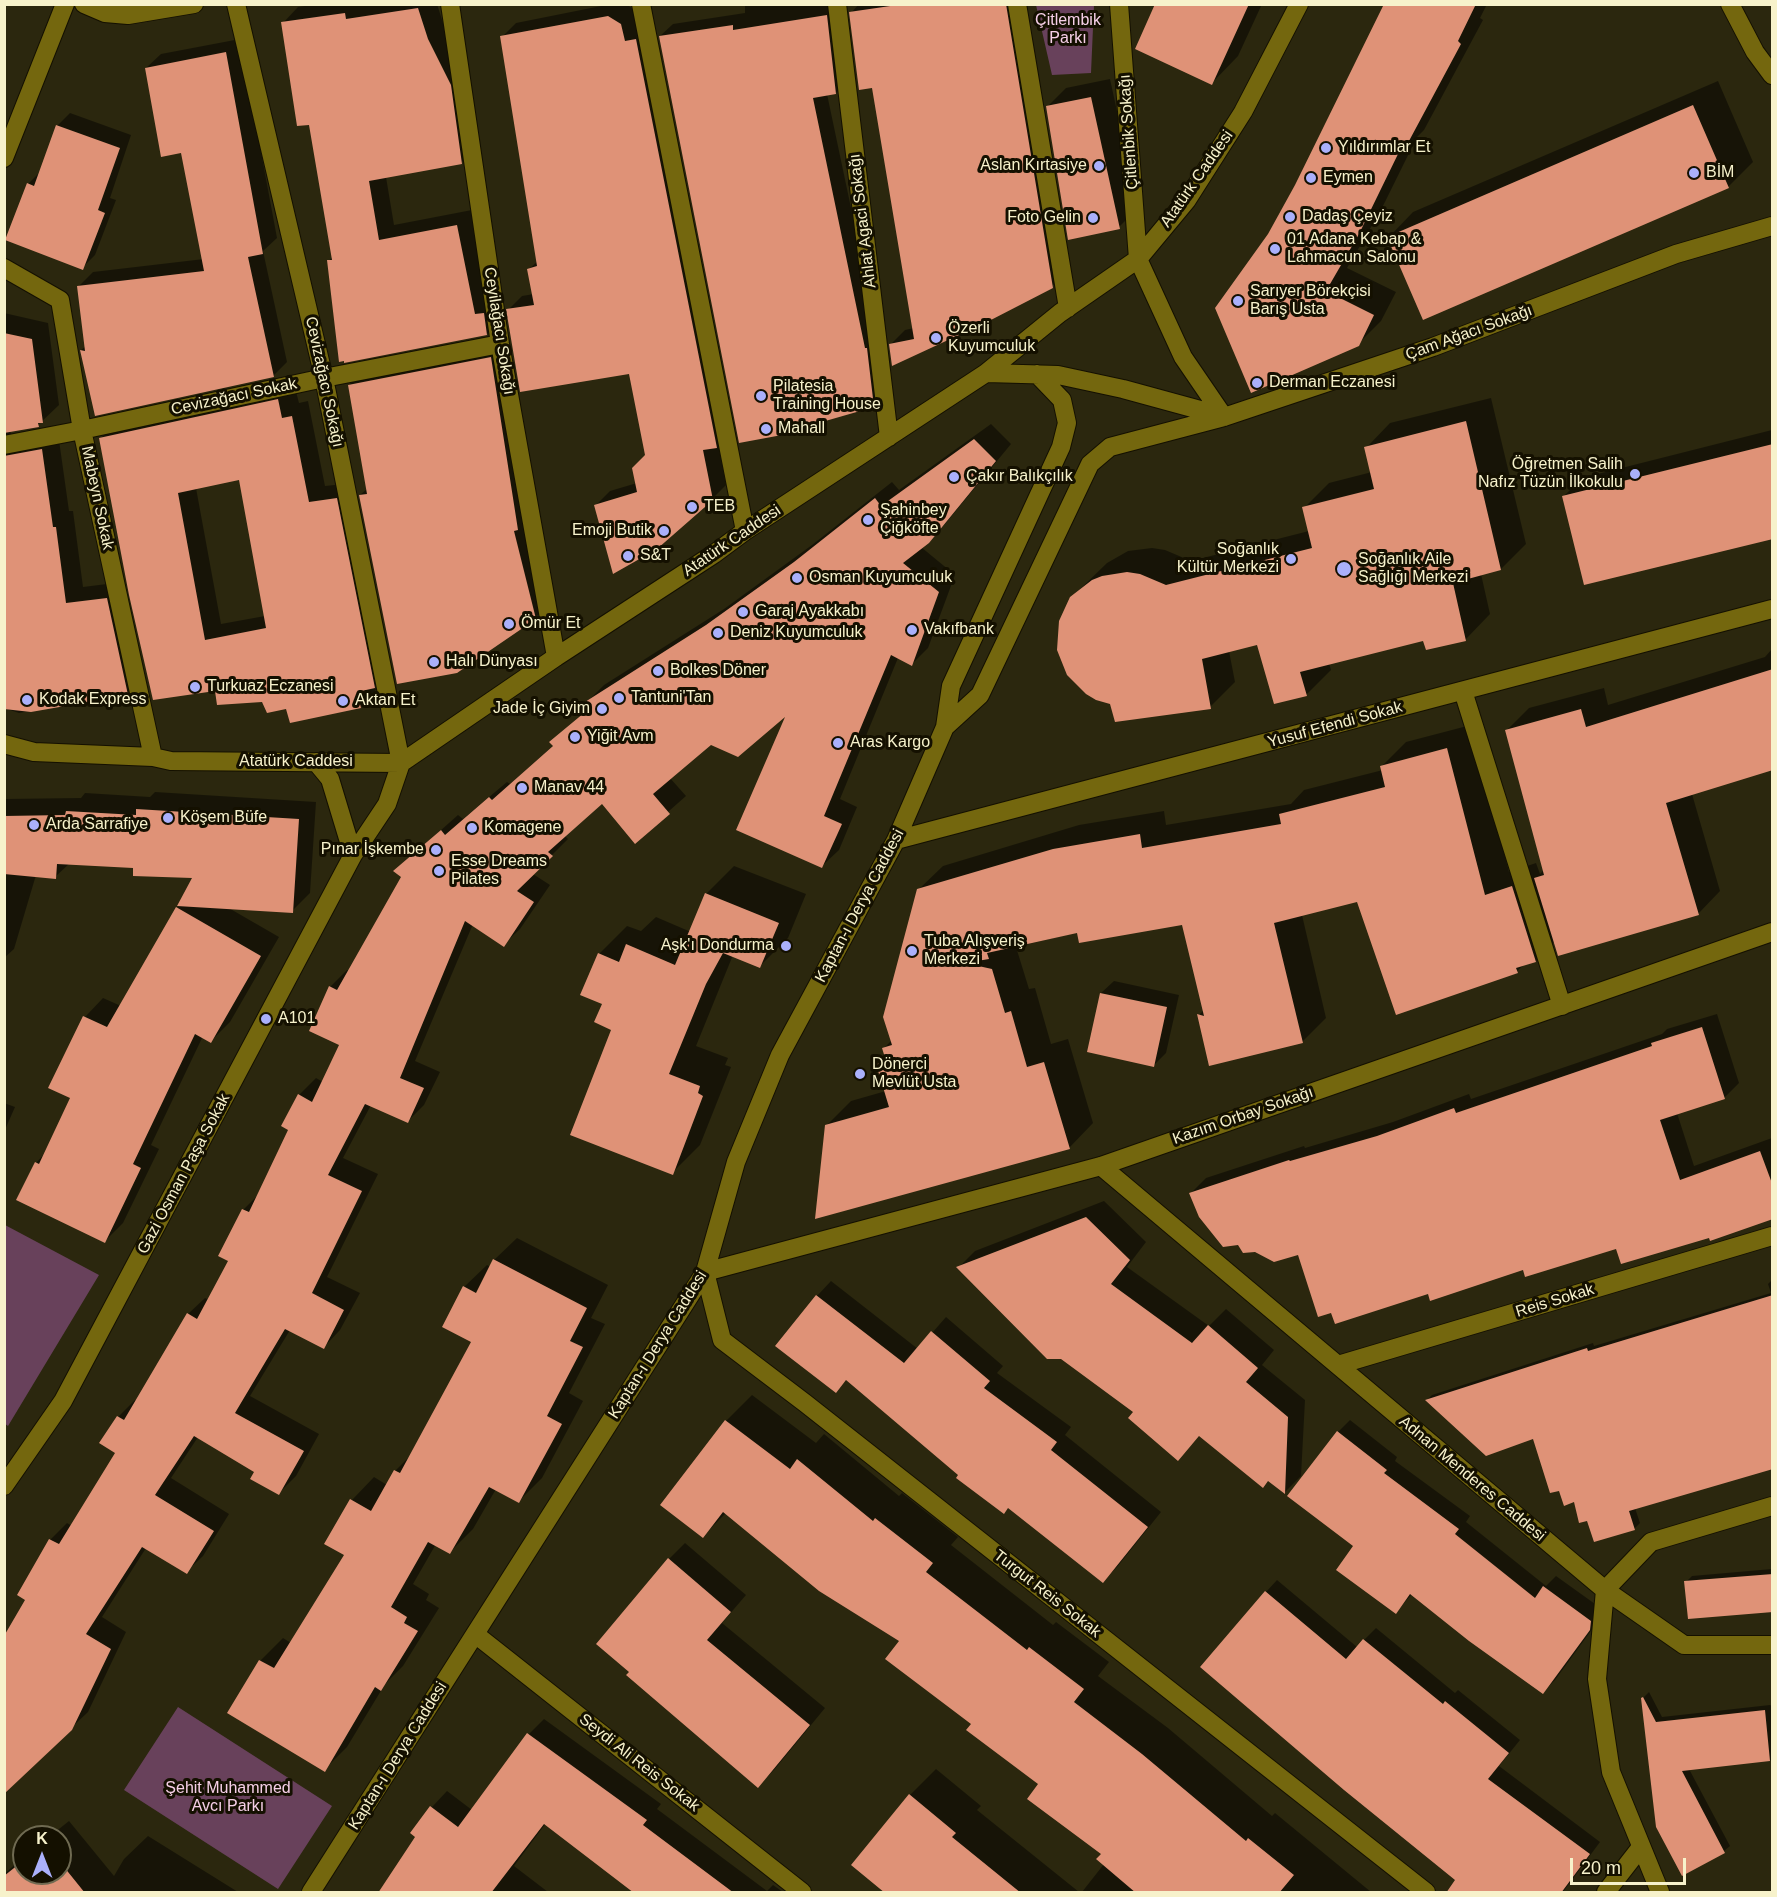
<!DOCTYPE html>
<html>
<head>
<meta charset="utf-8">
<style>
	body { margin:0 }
	#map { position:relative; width:1777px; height:1897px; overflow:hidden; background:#2b270e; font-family:Arial,sans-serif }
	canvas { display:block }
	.frame { position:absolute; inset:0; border:6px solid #f7f2cb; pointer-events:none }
	.north { position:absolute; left:12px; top:1825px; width:60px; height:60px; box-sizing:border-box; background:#141000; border:2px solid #6f6a51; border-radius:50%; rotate:0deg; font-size:16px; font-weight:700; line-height:24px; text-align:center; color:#f7f2cb }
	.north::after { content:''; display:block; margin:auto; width:21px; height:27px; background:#aab0fb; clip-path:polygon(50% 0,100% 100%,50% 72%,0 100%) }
	.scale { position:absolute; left:1570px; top:1858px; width:116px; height:27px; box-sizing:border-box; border:3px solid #f7f2cb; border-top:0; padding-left:8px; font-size:18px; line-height:21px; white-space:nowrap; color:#f7f2cb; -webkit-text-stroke:4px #141000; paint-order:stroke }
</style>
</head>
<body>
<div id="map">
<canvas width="1777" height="1897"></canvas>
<div class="frame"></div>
<div class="north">K</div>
<div class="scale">20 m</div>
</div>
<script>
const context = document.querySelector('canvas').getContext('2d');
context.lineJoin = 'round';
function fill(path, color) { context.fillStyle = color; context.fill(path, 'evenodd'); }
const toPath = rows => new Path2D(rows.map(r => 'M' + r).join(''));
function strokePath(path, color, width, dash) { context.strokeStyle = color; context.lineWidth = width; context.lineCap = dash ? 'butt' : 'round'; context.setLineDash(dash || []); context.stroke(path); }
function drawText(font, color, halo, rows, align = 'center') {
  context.font = font + ' Arial,sans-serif'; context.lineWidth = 6; context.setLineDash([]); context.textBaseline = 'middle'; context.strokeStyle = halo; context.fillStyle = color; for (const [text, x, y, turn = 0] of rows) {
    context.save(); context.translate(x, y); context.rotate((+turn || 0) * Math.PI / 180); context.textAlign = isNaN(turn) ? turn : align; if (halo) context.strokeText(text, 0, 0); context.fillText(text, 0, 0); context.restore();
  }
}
const green = toPath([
	[1036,5,1094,5,1091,73,1052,75],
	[5,1225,99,1275,8,1426,4,1423],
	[178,1707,332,1806,278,1889,124,1790]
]);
const shadow = toPath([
	[318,4,437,4,443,23,465,69,477,147,461,163,386,177,394,225,472,210,502,318,487,334,329,261,333,256,310,123,283,23,298,7],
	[611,4,626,4,635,10,731,432,718,444,726,485,712,499,596,505,610,491,637,483,646,455,631,373,508,310,522,296,534,294,529,269,538,261,502,37,516,23],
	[745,4,833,4,848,80,836,93,827,94,878,336,886,394,873,406,815,422,808,429,660,36,673,24,745,13],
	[859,4,1022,4,1067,272,1052,286,893,364,891,344,905,330,914,328,874,86,851,13],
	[1157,4,1262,4,1238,56,1212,83],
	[1385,4,1487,4,1480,18,1483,20,1424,130,1417,137,1381,210,1347,268,1396,292,1381,321,1358,344,1270,235,1296,186],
	[240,39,277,238,263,251,287,362,273,376,96,414,81,350,86,346,79,286,93,272,204,259,182,151,146,68,161,54],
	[1110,79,1138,208,1119,227,1047,107,1066,88],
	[1718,81,1753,162,1728,187,1389,237,1413,212],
	[70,113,131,135,110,198,116,200,95,255,82,268,28,184,41,171,57,126],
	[4,313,48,323,59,405,38,425,10,431,12,436,58,433,69,511,73,511,83,587,123,582,144,677,127,693,19,713,4,708],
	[507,342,551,602,535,618,360,495,368,488,349,385,365,369],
	[294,384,299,403,308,401,325,486,353,483,390,671,375,686,376,690,360,707,287,707,216,690,101,438,117,422],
	[240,478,265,616,221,624,196,488],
	[1491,398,1526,544,1501,569,1481,574,1490,614,1466,639,1424,639,1329,663,1331,670,1306,695,1258,643,1229,651,1235,682,1210,707,1071,598,1107,563,1128,551,1152,548,1165,550,1191,561,1309,531,1304,508,1329,483,1372,472,1366,448,1390,423],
	[991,424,1011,444,945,524,921,547,955,575,928,648,912,664,898,658,840,799,857,807,839,850,822,866,789,712,711,744,670,778,686,796,635,841,602,802,564,835,568,839,533,874,550,885,520,929,503,945,473,924,415,1061,440,1072,424,1105,408,1121,371,1105,343,1158,378,1174,327,1277,360,1293,340,1330,324,1347,290,1330,250,1396,319,1434,296,1476,279,1493,256,1472,198,1437,171,1478,229,1514,203,1556,186,1572,146,1548,102,1617,126,1632,88,1712,70,1729,27,1599,50,1540,67,1523,72,1526,117,1453,101,1443,119,1416,135,1400,137,1401,188,1314,205,1298,209,1300,230,1260,220,1255,243,1210,260,1193,290,1130,299,1095,316,1078,323,1082,341,1044,330,987,347,970,349,971,403,877,395,871,458,815,463,819,507,782,510,784,554,745,551,742,591,707,587,702,604,685,724,609,812,545,892,482,899,490],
	[1772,430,1772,537,1564,496,1582,478],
	[1772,649,1772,743,1692,794,1720,891,1698,914,1555,941,1536,961,1525,964,1517,971,1357,901,1302,915,1326,1018,1302,1042,1211,1064,1199,1015,1204,1010,1183,924,1079,932,1016,947,1029,989,1035,988,1051,1044,1068,1039,1093,1123,1069,1148,826,1126,851,1101,886,1091,878,1064,886,1056,884,1048,892,1040,918,890,943,866,1079,825,1164,811,1166,825,1291,804,1304,790,1383,770,1382,766,1406,742,1471,725,1509,872,1536,863,1540,874,1544,870,1507,730,1529,708,1604,688,1608,705,1765,657],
	[155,792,316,802,310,893,292,911,227,907,279,937,230,1022,211,1041,203,1036,151,1145,159,1149,123,1223,104,1242,36,1163,47,1151,72,1098,85,1017,103,998,121,1006,195,877,135,867,70,863,55,877,36,875,14,949,4,958,4,799,81,798,85,793,150,797],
	[734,866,806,894,788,938,760,966,733,955,696,1046,728,1058,725,1065,731,1067,700,1145,672,1173,603,1003,599,954,627,926,641,931,656,917,691,932,706,894],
	[1114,981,1179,995,1166,1053,1153,1066,1101,993],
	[1717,1014,1739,1083,1724,1098,1677,1113,1694,1166,1772,1138,1772,1218,1710,1236,1617,1247,1524,1268,1429,1292,1332,1311,1299,1253,1239,1244,1191,1193,1206,1178,1304,1146,1305,1148,1393,1122,1469,1094,1471,1099,1662,1034,1667,1029],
	[4,1103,15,1107,4,1132],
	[1104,1201,1146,1242,1127,1267,1209,1326,1226,1309,1274,1350,1262,1365,1305,1400,1301,1476,1285,1492,1200,1435,1178,1459,1135,1412,959,1267,975,1251],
	[517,1238,608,1285,591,1318,605,1324,569,1393,583,1401,542,1478,519,1501,496,1489,473,1529,450,1552,436,1544,413,1584,429,1594,426,1600,439,1608,403,1666,385,1684,347,1747,324,1770,229,1713,260,1661,283,1638,291,1643,346,1555,352,1500,374,1477,387,1485,396,1470,413,1453,473,1341,464,1287,487,1265,491,1267,494,1260],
	[1772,1280,1772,1335,1635,1508,1640,1523,1634,1529,1588,1519,1534,1437,1427,1400,1432,1395,1593,1343,1594,1346,1771,1293,1768,1284],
	[831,1281,918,1349,946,1317,1003,1366,997,1373,1071,1427,1065,1435,1161,1512,1117,1567,1103,1581,1009,1507,960,1475,847,1379,835,1391,817,1296],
	[752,1395,816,1443,824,1434,899,1496,902,1493,958,1537,951,1545,1053,1625,1056,1622,1109,1662,1098,1676,1168,1728,1272,1816,1275,1813,1371,1892,1082,1892,1104,1864,1103,1853,1040,1784,973,1724,901,1641,726,1513,703,1536,662,1505,726,1421],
	[1350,1420,1397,1457,1395,1461,1470,1516,1466,1522,1546,1586,1556,1576,1602,1609,1601,1617,1555,1680,1543,1692,1412,1594,1396,1612,1355,1546,1290,1496,1338,1432],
	[685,1543,746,1595,722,1623,825,1708,774,1770,758,1786,669,1559],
	[1772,1569,1772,1610,1686,1582,1692,1576],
	[1277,1580,1357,1647,1376,1628,1455,1693,1458,1690,1520,1740,1499,1766,1600,1842,1563,1892,1458,1892,1457,1880,1266,1592],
	[1649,1692,1662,1717,1770,1705,1772,1706,1772,1760,1689,1769,1730,1846,1724,1851,1683,1874,1642,1699],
	[544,1719,661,1804,657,1809,767,1891,773,1885,783,1892,636,1892,546,1823,514,1866,548,1892,380,1892,417,1837,412,1832,432,1807,447,1791,472,1810,529,1734],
	[936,1769,981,1806,977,1810,1079,1892,887,1892,910,1795],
	[69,1821,114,1876,124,1859,148,1836,238,1892,4,1892,4,1874,24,1857,24,1873,60,1873,60,1837,49,1837]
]);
const building = toPath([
	[904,4,1006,4,1053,288,987,322,892,366,889,344,914,339,872,88,859,90,849,12],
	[1155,4,1249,4,1212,85,1135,49],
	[1384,4,1476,4,1458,41,1461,44,1402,154,1399,152,1359,234,1326,291,1374,315,1359,346,1251,393,1215,308,1268,234,1295,185],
	[418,8,428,39,451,85,462,164,369,181,379,240,457,225,475,314,484,313,487,335,344,363,344,361,339,362,327,260,332,260,309,125,297,126,281,22,345,13,346,19],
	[827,15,836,94,813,98,865,348,867,348,874,407,808,426,809,430,739,443,659,36,733,25,733,30],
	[608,16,621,24,625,41,636,39,717,448,703,450,713,500,657,549,613,574,594,505,637,492,632,468,645,455,629,374,520,392,506,309,534,305,527,269,537,266,500,36],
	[226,52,263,254,248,257,274,377,95,416,80,350,85,351,77,286,204,271,181,153,161,157,145,68],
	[1091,97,1120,229,1068,240,1046,106],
	[1693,105,1729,188,1423,320,1387,237],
	[56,125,120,148,98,210,105,213,83,270,5,240,27,183,34,186],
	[4,333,32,339,43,423,38,423,39,427,4,433],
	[491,357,518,530,514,531,536,619,457,673,397,684,359,495,367,494,348,385],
	[278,399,282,418,292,416,309,502,337,498,375,688,357,692,361,708,290,723,286,709,267,713,262,702,217,705,215,691,153,700,129,595,99,438],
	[239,480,266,628,205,640,178,493],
	[1466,421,1501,570,1453,583,1466,641,1426,650,1423,641,1300,672,1307,696,1274,704,1257,645,1202,659,1211,709,1115,722,1110,704,1096,700,1086,694,1067,675,1057,650,1059,621,1070,597,1092,580,1102,576,1127,572,1140,574,1166,585,1312,548,1302,507,1374,489,1364,447],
	[974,439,996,461,929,543,903,563,939,592,912,666,891,655,824,816,842,824,822,868,736,830,785,717,738,757,711,745,653,794,670,814,635,844,602,804,548,852,553,856,517,891,534,902,504,947,465,921,400,1078,424,1088,408,1123,365,1104,328,1175,362,1191,312,1293,344,1310,324,1349,285,1329,235,1413,304,1451,279,1495,250,1479,254,1472,194,1436,155,1495,214,1531,187,1574,142,1547,86,1634,111,1649,72,1730,4,1794,4,1636,25,1600,17,1595,49,1539,59,1544,115,1453,99,1443,117,1416,124,1420,187,1313,197,1319,228,1261,218,1256,242,1209,249,1212,288,1130,281,1126,298,1094,312,1102,339,1045,309,1031,329,986,337,990,401,877,393,871,441,830,445,835,489,797,492,800,553,746,549,742,590,708,585,702,706,625,794,562,875,498,881,506],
	[1773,444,1773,539,1584,585,1562,496],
	[42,449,53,527,56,527,66,603,107,598,128,695,31,712,4,709,4,456],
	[1773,669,1773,770,1666,803,1699,915,1558,956,1534,878,1544,875,1505,730,1581,709,1586,727],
	[1447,748,1485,895,1512,886,1536,962,1516,968,1518,973,1396,1015,1357,902,1274,923,1303,1043,1209,1066,1197,1014,1204,1016,1182,925,1079,943,1077,933,987,953,989,959,965,963,992,969,1005,1013,1011,1011,1027,1067,1044,1062,1070,1149,815,1219,825,1125,889,1107,876,1064,886,1061,882,1048,892,1045,883,1017,917,889,1053,849,1140,834,1142,848,1281,824,1279,814,1385,787,1380,766],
	[136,809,299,819,293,913,177,906,192,878,133,876,133,868,57,864,56,879,4,874,4,816,65,815,66,811,136,815],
	[705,893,779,923,760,968,723,953,706,984,669,1074,700,1086,698,1093,703,1096,673,1175,570,1135,611,1030,594,1022,602,1004,580,995,598,953,619,962,626,944,675,965],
	[176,907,261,956,211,1043,195,1034,133,1164,141,1168,105,1243,16,1200,35,1162,39,1164,70,1098,48,1088,83,1016,107,1027],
	[1100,993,1167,1007,1154,1067,1087,1052],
	[1702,1027,1725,1099,1660,1120,1680,1180,1760,1151,1773,1186,1773,1219,1710,1241,1709,1238,1621,1264,1616,1249,1525,1277,1523,1270,1430,1301,1428,1294,1335,1324,1331,1313,1318,1317,1298,1255,1274,1262,1255,1252,1243,1253,1238,1245,1223,1247,1199,1217,1189,1193,1289,1160,1290,1161,1377,1136,1454,1108,1456,1113,1652,1046,1651,1043],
	[1086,1217,1130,1260,1111,1284,1192,1343,1208,1325,1258,1368,1246,1382,1288,1417,1285,1494,1268,1481,1263,1488,1199,1436,1178,1461,1128,1418,1133,1412,1061,1359,1047,1359,956,1267],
	[493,1259,587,1308,570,1341,583,1347,547,1416,562,1424,519,1503,489,1487,450,1554,428,1542,391,1607,407,1617,404,1623,418,1631,381,1691,375,1687,325,1772,227,1713,259,1660,274,1668,344,1555,324,1544,350,1499,371,1511,394,1470,400,1473,471,1342,442,1327,463,1286,476,1293],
	[816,1295,904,1363,931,1331,990,1381,984,1388,1057,1442,1051,1450,1148,1527,1103,1583,1008,1508,1004,1514,956,1478,958,1475,846,1380,836,1393,775,1346],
	[1773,1295,1773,1469,1629,1511,1635,1530,1594,1542,1587,1521,1579,1523,1574,1502,1564,1506,1559,1491,1550,1493,1533,1439,1486,1456,1425,1400,1587,1348,1588,1351],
	[725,1420,790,1469,797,1459,873,1521,875,1518,933,1563,926,1572,1027,1650,1029,1647,1084,1689,1074,1702,1142,1754,1246,1841,1248,1838,1294,1875,1279,1893,1136,1893,1096,1859,1101,1854,1027,1799,1038,1784,966,1730,971,1724,885,1659,899,1641,819,1591,723,1512,703,1538,660,1505],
	[1337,1431,1387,1470,1384,1473,1459,1529,1455,1534,1535,1598,1543,1586,1591,1621,1590,1630,1543,1694,1469,1641,1410,1594,1396,1614,1336,1570,1353,1546,1287,1496],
	[668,1558,731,1612,707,1640,810,1725,758,1788,626,1675,629,1672,596,1644],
	[1773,1574,1773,1612,1688,1619,1684,1581],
	[1265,1591,1346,1659,1363,1639,1443,1704,1445,1701,1509,1753,1488,1779,1590,1854,1561,1893,1446,1893,1455,1880,1344,1790,1200,1667],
	[1643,1697,1656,1722,1765,1710,1770,1761,1682,1771,1725,1853,1682,1876,1656,1827,1641,1698],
	[527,1733,647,1820,643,1825,734,1893,634,1893,544,1824,491,1893,378,1893,415,1837,410,1833,430,1806,458,1827],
	[909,1794,956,1833,952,1837,1021,1893,885,1893,851,1865],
	[24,1860,24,1873,60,1873,60,1862,85,1893,4,1893,4,1876]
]);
const minor = toPath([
	[84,4,105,13,128,15,194,4],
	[236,4,324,378,401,763],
	[450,4,500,344,556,657],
	[641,4,745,531],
	[837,4,889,437],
	[1017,4,1068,308],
	[1119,4,1138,259,1183,357,1224,417],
	[1730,4,1755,52,1772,75],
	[4,158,65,4],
	[4,268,60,300,82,430,153,757],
	[986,373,1058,375,1123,389,1222,416],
	[4,445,82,430,324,378,500,344],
	[1463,691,1562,1006],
	[945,727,980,695,1090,464,1110,447,1224,417,1433,347,1676,254,1772,226],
	[4,744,34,752,153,757,171,761,401,763,556,657,714,554,745,531,986,373,1060,313,1138,259,1187,200,1243,112,1299,4],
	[316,762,330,779,353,855],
	[896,840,1772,609],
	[1101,1166,1605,1590,1684,1645,1772,1645],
	[1338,1365,1772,1236],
	[4,1486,63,1401,353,855,387,804,401,763],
	[1605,1590,1597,1679,1611,1772,1660,1892],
	[1605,1590,1651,1542,1772,1506],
	[475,1634,802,1892],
	[311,1892,705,1272,736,1162,780,1055,896,840,945,727,951,686,1061,447,1067,423,1062,400,1037,374],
	[1426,1892,805,1403,722,1340,705,1272,1101,1166,1772,932],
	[1606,1892,1641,1847]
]);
const markers = [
	[1326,148,6,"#aab0fb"],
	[1099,166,6,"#aab0fb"],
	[1694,173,6,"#aab0fb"],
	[1311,178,6,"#aab0fb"],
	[1290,217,6,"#aab0fb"],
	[1093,218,6,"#aab0fb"],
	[1275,249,6,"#aab0fb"],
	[1238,301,6,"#aab0fb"],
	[936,338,6,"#aab0fb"],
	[1257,383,6,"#aab0fb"],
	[761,396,6,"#aab0fb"],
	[766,429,6,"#aab0fb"],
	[1635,474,6,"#aab0fb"],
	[954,477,6,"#aab0fb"],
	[692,507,6,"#aab0fb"],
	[868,520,6,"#aab0fb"],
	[664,531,6,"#aab0fb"],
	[628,556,6,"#aab0fb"],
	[1291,559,6,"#aab0fb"],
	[1344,569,8,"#aab0fb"],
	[797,578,6,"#aab0fb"],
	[743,612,6,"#aab0fb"],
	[509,624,6,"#aab0fb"],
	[912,630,6,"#aab0fb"],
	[718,633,6,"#aab0fb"],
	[434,662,6,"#aab0fb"],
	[658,671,6,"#aab0fb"],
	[195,687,6,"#aab0fb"],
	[619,698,6,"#aab0fb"],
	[27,700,6,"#aab0fb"],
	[343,701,6,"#aab0fb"],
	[602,709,6,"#aab0fb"],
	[575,737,6,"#aab0fb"],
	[838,743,6,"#aab0fb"],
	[522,788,6,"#aab0fb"],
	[168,818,6,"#aab0fb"],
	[34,825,6,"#aab0fb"],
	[472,828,6,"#aab0fb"],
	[436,850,6,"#aab0fb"],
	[439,871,6,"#aab0fb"],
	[786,946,6,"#aab0fb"],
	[912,951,6,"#aab0fb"],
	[266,1019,6,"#aab0fb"],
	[860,1074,6,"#aab0fb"]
];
const parkNames = [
	["Çitlembik",1068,21],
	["Parkı",1068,39],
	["Şehit Muhammed",228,1789],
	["Avcı Parkı",228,1807]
];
const streetNames = [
	["Çitlenbik Sokağı",1129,132,-94],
	["Atatürk Caddesi",1197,179,-55],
	["Ahlat Agaci Sokağı",863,221,-97],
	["Ceyilağacı Sokağı",499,331,81],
	["Çam Ağacı Sokağı",1469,333,-20],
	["Cevizağacı Sokağı",324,382,78],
	["Cevizağacı Sokak",234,397,-12],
	["Mabeyn Sokak",97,498,78],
	["Atatürk Caddesi",732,541,-34],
	["Yusuf Efendi Sokak",1335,725,-15],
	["Atatürk Caddesi",296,762],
	["Kaptan-ı Derya Caddesi",860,906,-62],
	["Kazım Orbay Sokağı",1243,1116,-19],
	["Gazi Osman Paşa Sokak",184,1174,-62],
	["Reis Sokak",1555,1301,-17],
	["Kaptan-ı Derya Caddesi",658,1345,-58],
	["Adnan Menderes Caddesi",1472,1479,40],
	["Turgut Reis Sokak",1047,1594,38],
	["Kaptan-ı Derya Caddesi",398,1756,-58],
	["Seydi Ali Reis Sokak",639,1763,38]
];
const poiNames = [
	["Yıldırımlar Et",1338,148],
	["Aslan Kırtasiye",1087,166,"right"],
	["BİM",1706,173],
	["Eymen",1323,178],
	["Dadaş Çeyiz",1302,217],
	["Foto Gelin",1081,218,"right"],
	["01 Adana Kebap &",1287,240],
	["Lahmacun Salonu",1287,258],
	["Sarıyer Börekçisi",1250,292],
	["Barış Usta",1250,310],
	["Özerli",948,329],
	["Kuyumculuk",948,347],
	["Derman Eczanesi",1269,383],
	["Pilatesia",773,387],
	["Training House",773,405],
	["Mahall",778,429],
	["Öğretmen Salih",1623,465,"right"],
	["Nafız Tüzün İlkokulu",1623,483,"right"],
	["Çakır Balıkçılık",966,477],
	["TEB",704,507],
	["Şahinbey",880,511],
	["Çiğköfte",880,529],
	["Emoji Butik",652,531,"right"],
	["Soğanlık",1279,550,"right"],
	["Kültür Merkezi",1279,568,"right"],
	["S&T",640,556],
	["Soğanlık Aile",1358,560],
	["Sağlığı Merkezi",1358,578],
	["Osman Kuyumculuk",809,578],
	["Garaj Ayakkabı",755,612],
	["Ömür Et",521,624],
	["Vakıfbank",924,630],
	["Deniz Kuyumculuk",730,633],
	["Halı Dünyası",446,662],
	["Bolkes Döner",670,671],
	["Turkuaz Eczanesi",207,687],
	["Tantuni'Tan",631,698],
	["Kodak Express",39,700],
	["Aktan Et",355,701],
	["Jade İç Giyim",590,709,"right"],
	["Yiğit Avm",587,737],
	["Aras Kargo",850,743],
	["Manav 44",534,788],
	["Köşem Büfe",180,818],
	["Arda Sarrafiye",46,825],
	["Komagene",484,828],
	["Pınar İşkembe",424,850,"right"],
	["Esse Dreams",451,862],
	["Pilates",451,880],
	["Tuba Alışveriş",924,942],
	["Merkezi",924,960],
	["Aşk'ı Dondurma",774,946,"right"],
	["A101",278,1019],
	["Dönerci",872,1065],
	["Mevlüt Usta",872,1083]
];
fill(green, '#68415b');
fill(shadow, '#0007');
fill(building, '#df9277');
strokePath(minor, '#141000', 20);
strokePath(minor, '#74670e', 18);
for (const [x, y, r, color] of markers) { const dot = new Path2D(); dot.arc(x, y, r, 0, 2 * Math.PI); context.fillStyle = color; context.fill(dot); strokePath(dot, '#141000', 2); }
drawText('16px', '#f6cfe7', '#141000', parkNames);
drawText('16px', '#f7f2cb', '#141000', streetNames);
drawText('16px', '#f7f2cb', '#141000', poiNames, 'left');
</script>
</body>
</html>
